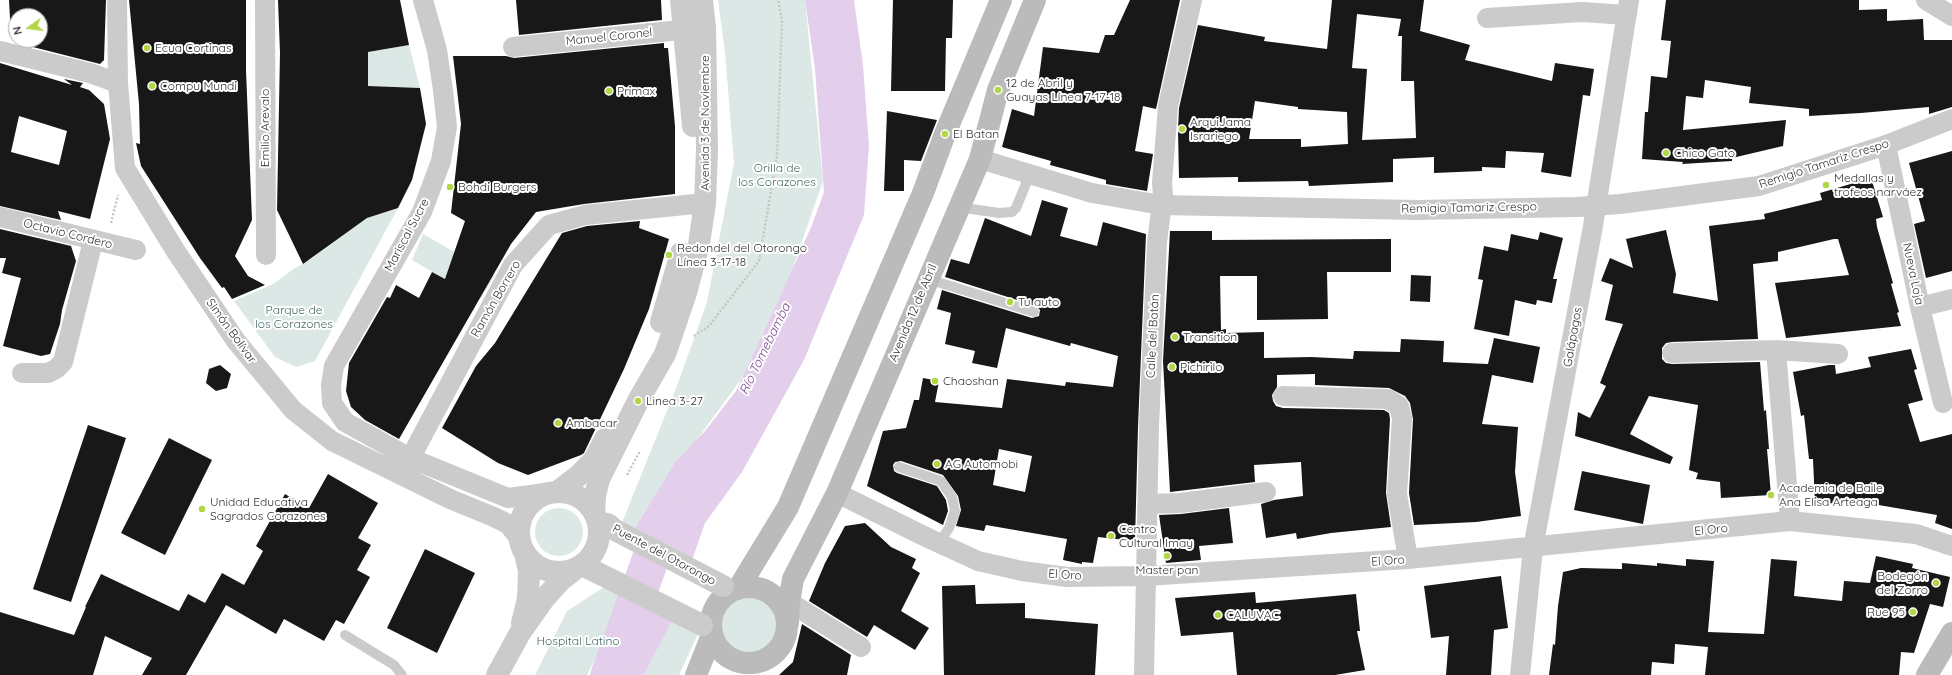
<!DOCTYPE html>
<html>
<head>
<meta charset="utf-8">
<style>
	body { margin:0 }
	#map { position:relative; width:1952px; height:675px; overflow:hidden; background:#fff; font-family:Quicksand,sans-serif }
	canvas { display:block }
	.north { position:absolute; left:8px; top:8px; width:40px; height:40px; box-sizing:border-box; background:#fff; border:1px solid #adadad; border-radius:50%; rotate:256deg; font-size:11px; font-weight:700; line-height:16px; text-align:center; color:#313131 }
	.north::after { content:''; display:block; margin:auto; width:14px; height:18px; background:#b1d744; clip-path:polygon(50% 0,100% 100%,50% 72%,0 100%) }
</style>
</head>
<body>
<div id="map">
<canvas width="1952" height="675"></canvas>
<div class="north">N</div>
</div>
<script>
const context = document.querySelector('canvas').getContext('2d');
context.lineJoin = 'round';
function fill(path, color) { context.fillStyle = color; context.fill(path, 'evenodd'); }
const toPath = rows => new Path2D(rows.map(r => 'M' + r).join(''));
function strokePath(path, color, width, dash) { context.strokeStyle = color; context.lineWidth = width; context.lineCap = dash ? 'butt' : 'round'; context.setLineDash(dash || []); context.stroke(path); }
function drawText(font, color, halo, rows, align = 'center') {
  context.font = font + ' Quicksand,sans-serif'; context.lineWidth = 4; context.setLineDash([]); context.textBaseline = 'middle'; context.strokeStyle = halo; context.fillStyle = color; for (const [text, x, y, turn = 0] of rows) {
    context.save(); context.translate(x, y); context.rotate((+turn || 0) * Math.PI / 180); context.textAlign = isNaN(turn) ? turn : align; if (halo) context.strokeText(text, 0, 0); context.fillText(text, 0, 0); context.restore();
  }
}
const green = toPath([
	[718,0,805,0,823,181,790,276,742,378,696,441,675,462,634,530,621,525,677,386,707,302,734,163,725,52],
	[409,45,420,88,368,86,368,52],
	[398,208,315,361,296,367,275,357,234,301,273,284,295,268,311,259,367,218],
	[423,234,495,275,480,299,412,260],
	'535 532a24 24 0 1 1 48 0a24 24 0 1 1-48 0Z',
	[609,584,628,594,587,675,535,675,567,611],
	'714 626a35 35 0 1 1 70 0a35 35 0 1 1-70 0Z',
	[672,621,698,634,679,675,644,675]
]);
const water = toPath([
	[805,0,854,0,863,65,869,146,864,215,804,360,742,472,705,523,691,563,632,533,675,462,705,431,736,391,784,288,812,225,824,192,815,69],
	[628,594,672,621,644,675,590,675]
]);
const river = toPath([
	[609,675,667,513]
]);
const building = toPath([
	[9,0,106,0,104,60,100,64,21,44,11,37],
	[16,16,40,16,40,40,16,40],
	[129,0,246,0,246,70,252,220,235,256,248,276,265,285,232,299,224,287,222,288,200,258,141,166,136,143,140,144,139,104],
	[278,0,400,0,409,45,368,52,368,86,420,88,426,124,412,180,398,208,367,218,303,264,277,210,280,53],
	[516,0,661,0,662,20,519,35],
	[893,0,953,0,952,38,946,38,945,91,891,91],
	[1130,0,1180,0,1156,109,1143,106,1135,151,1153,154,1147,191,1106,184,1106,180,1050,165,1051,161,1002,147,1012,109,1034,116,1043,47,1099,53,1105,35,1114,35],
	[1332,0,1424,0,1420,31,1470,45,1465,60,1552,81,1555,63,1594,69,1590,96,1583,95,1571,177,1541,172,1544,153,1506,151,1505,168,1482,167,1482,171,1434,173,1434,157,1393,159,1393,182,1309,186,1308,181,1238,182,1238,177,1179,178,1178,131,1179,108,1198,25,1265,37,1264,41,1327,49],
	[1357,14,1401,19,1398,36,1402,36,1401,81,1414,81,1416,138,1362,140,1367,69,1352,68],
	[1255,101,1298,107,1298,109,1347,112,1348,144,1301,147,1301,139,1249,139],
	[1666,0,1859,0,1859,10,1887,9,1887,21,1923,19,1924,40,1952,40,1952,107,1929,114,1929,107,1861,113,1809,116,1809,109,1749,103,1751,87,1705,80,1703,98,1686,96,1683,130,1786,120,1783,146,1732,158,1732,161,1682,164,1683,162,1642,159,1645,112,1648,112,1651,76,1667,78,1671,41,1661,40],
	[664,43,664,48,668,48,675,126,675,194,584,204,536,212,511,244,399,439,365,420,351,407,346,391,349,363,387,297,390,298,396,285,419,298,432,272,445,279,465,221,451,213,461,124,453,56,506,56,514,58],
	[0,63,72,85,64,79,83,83,80,87,89,90,104,104,110,139,90,219,58,211,61,220,0,206],
	[19,116,67,131,59,165,11,152],
	[887,111,937,120,921,161,904,160,904,191,884,191],
	[1952,151,1952,271,1926,278,1914,224,1925,221,1909,163],
	[1864,180,1865,183,1872,181,1883,217,1876,219,1877,227,1893,283,1891,284,1899,312,1897,313,1901,326,1786,338,1775,283,1849,275,1838,239,1834,239,1778,252,1778,261,1753,264,1758,339,1672,342,1666,343,1662,348,1662,359,1666,363,1672,364,1760,362,1764,411,1766,410,1769,449,1767,449,1771,495,1721,498,1720,482,1696,479,1698,473,1689,470,1698,405,1649,396,1630,434,1673,457,1670,464,1575,436,1578,412,1590,418,1606,386,1600,383,1623,324,1605,320,1613,285,1601,281,1610,258,1633,268,1626,239,1666,230,1676,274,1673,293,1718,301,1709,226,1765,219,1764,214,1822,200,1820,193],
	[1042,200,1068,208,1060,236,1097,246,1103,222,1146,234,1138,427,1135,541,1098,537,1093,563,1082,562,1082,564,1063,560,1067,539,986,525,984,531,956,526,961,510,958,496,943,475,901,461,895,462,893,465,894,471,897,473,937,486,946,500,948,511,943,525,867,486,883,431,906,428,914,400,919,400,923,378,939,381,935,402,1002,408,1007,379,1065,386,1066,382,1113,387,1118,356,1071,343,1070,346,1006,328,997,368,972,363,975,351,945,344,951,313,937,309,942,290,1032,318,1039,316,1040,310,1036,306,945,277,951,259,969,264,985,218,1031,236],
	[999,449,1032,456,1025,492,993,485],
	[640,221,639,228,669,239,649,309,624,369,584,453,581,455,528,475,498,463,442,428,476,366,495,343,562,233,587,226],
	[0,229,71,246,76,261,62,310,60,324,50,354,41,356,3,346,21,278,2,273,6,258,0,258],
	[1170,231,1212,231,1212,240,1391,239,1391,272,1327,272,1328,319,1257,320,1257,276,1220,276,1221,330,1226,329,1226,333,1264,332,1264,358,1311,357,1353,359,1354,351,1400,352,1401,339,1444,341,1443,362,1488,364,1494,338,1540,347,1533,383,1492,375,1482,424,1518,427,1515,472,1521,516,1476,522,1414,525,1409,493,1413,419,1410,403,1405,396,1389,388,1315,385,1315,374,1277,375,1277,387,1272,395,1273,401,1276,406,1283,408,1384,410,1389,413,1390,419,1386,493,1391,527,1331,533,1297,539,1296,533,1266,538,1261,504,1274,500,1303,496,1301,462,1254,465,1255,482,1170,492,1163,361],
	[1540,232,1563,238,1553,279,1557,279,1552,303,1537,300,1536,305,1515,300,1509,336,1474,329,1483,280,1478,279,1484,246,1508,251,1511,234,1538,240],
	[1411,275,1431,276,1430,302,1410,301],
	[1911,349,1917,369,1914,370,1923,400,1908,404,1920,442,1952,434,1952,529,1935,523,1937,515,1861,502,1815,504,1813,459,1809,459,1804,415,1801,416,1793,372,1829,365,1835,365,1836,374,1871,367,1868,357],
	[220,365,231,374,227,388,216,391,206,383,209,369],
	[88,425,126,438,71,602,33,589],
	[169,438,212,460,165,555,121,533],
	[1582,471,1650,485,1643,524,1574,510],
	[328,474,378,503,358,538,371,545,357,570,370,577,344,624,336,620,324,641,284,619,276,634,226,605,186,675,142,675,152,658,105,636,93,675,0,675,0,612,74,635,86,607,85,607,101,574,179,611,188,594,205,603,222,573,244,585,263,551,256,546,285,494,309,508],
	[1229,508,1233,543,1199,546,1201,560,1166,563,1159,515,1181,514],
	[865,523,891,547,916,559,912,568,920,573,901,611,929,628,915,650,874,625,867,637,809,601,825,563,845,526],
	[425,549,475,573,437,653,387,628],
	[1876,556,1913,564,1912,568,1950,577,1943,607,1930,604,1914,653,1901,652,1899,675,1705,675,1708,647,1675,644,1674,664,1652,662,1651,675,1549,675,1553,644,1555,645,1558,606,1563,572,1581,568,1622,569,1622,563,1657,566,1657,563,1686,566,1686,559,1714,561,1708,632,1764,634,1771,559,1797,561,1794,596,1842,601,1844,581,1870,583],
	[1501,576,1508,628,1494,630,1491,675,1446,675,1449,636,1431,638,1424,586],
	[975,585,976,604,1025,603,1025,618,1098,624,1095,675,944,675,942,586],
	[1255,592,1256,603,1356,594,1360,631,1357,631,1365,670,1335,675,1237,675,1233,632,1181,636,1175,598],
	[802,624,851,655,847,675,779,675,793,662]
]);
const path = toPath([
	[111,223,118,195],
	[694,336,709,326,759,261,777,156,782,20,778,0],
	[627,475,639,453,637,451]
]);
const service = toPath([
	[958,207,999,213,1012,212,1016,208,1030,174],
	[928,279,1034,312],
	[899,467,941,481,952,497,955,511,949,528,939,543],
	[345,635,394,665,402,675]
]);
const minor = toPath([
	[117,0,118,83,125,168,175,250,236,341,293,410,332,441,450,499,494,517,508,524,520,539],
	[265,0,266,255],
	[423,0,437,50,443,90,447,127,441,161,422,212,334,366,331,385,332,403,345,422,410,458,508,498,552,492],
	[1926,0,1952,16],
	[1487,18,1582,12,1627,15],
	[513,47,700,28],
	[0,51,90,73,118,83],
	[1886,145,1920,307,1943,403],
	[980,159,1092,193,1161,205,1417,210,1577,207,1620,204,1759,186,1886,145,1952,119],
	[0,217,136,250],
	[1920,307,1952,299],
	[1776,350,1790,521],
	[1672,353,1776,350,1838,354],
	[22,373,48,373,56,369,63,362,93,241],
	[1283,396,1388,399,1399,406,1402,418,1397,494,1408,559],
	[404,470,513,265,549,225,585,215,705,203],
	[837,493,928,538,978,561,1022,571,1067,577,1146,576,1408,559,1790,521,1916,534,1952,546],
	[1147,504,1180,503,1266,492],
	[789,602,861,647],
	[1144,675,1149,427,1157,242,1163,195,1162,183,1168,106,1192,0],
	[1520,675,1533,548,1593,226,1629,0]
]);
const tertiary = toPath([
	[681,0,693,126],
	[661,322,681,253],
	[557,492,578,476,594,460,605,439],
	'519 532a40 40 0 1 1 80 0a40 40 0 1 1-80 0Z',
	[594,513,595,496,599,479,638,401,665,354,670,340,686,293,699,244,705,203,707,150,705,27,702,0],
	[522,623,528,599,529,571,525,553],
	[497,675,520,633,544,599,561,580,575,569]
]);
const secondary = toPath([
	'711 625a38 38 0 1 1 76 0a38 38 0 1 1-76 0Z',
	[738,589,788,507,923,193,945,134,1001,0],
	[788,623,789,602,793,579,837,493,980,159,998,90,1035,0],
	[696,675,712,635],
	[1927,675,1952,633]
]);
const tertiaryBridge = toPath([
	[608,524,615,530,723,586],
	[590,569,702,625]
]);
const markers = [
	[147,48,4,"#b1d744"],
	[152,86,4,"#b1d744"],
	[998,90,4,"#b1d744"],
	[609,91,4,"#b1d744"],
	[1182,129,4,"#b1d744"],
	[945,134,4,"#b1d744"],
	[1666,153,4,"#b1d744"],
	[1826,185,4,"#b1d744"],
	[450,187,4,"#b1d744"],
	[669,255,4,"#b1d744"],
	[1010,302,4,"#b1d744"],
	[1175,337,4,"#b1d744"],
	[1172,367,4,"#b1d744"],
	[935,381,4,"#b1d744"],
	[638,401,4,"#b1d744"],
	[558,423,4,"#b1d744"],
	[937,464,4,"#b1d744"],
	[1771,495,4,"#b1d744"],
	[202,509,4,"#b1d744"],
	[1111,536,4,"#b1d744"],
	[1167,556,4,"#b1d744"],
	[1936,583,4,"#b1d744"],
	[1913,612,4,"#b1d744"],
	[1218,615,4,"#b1d744"]
];
const streetNames = [
	["Manuel Coronel",609,37,-6],
	["Avenida 3 de Noviembre",705,123,-90],
	["Emilio Arevalo",265,128,-90],
	["Remigio Tamariz Crespo",1824,164,-18],
	["Remigio Tamariz Crespo",1469,208,-1],
	["Octavio Cordero",68,234,14],
	["Mariscal Sucre",407,235,-62],
	["Nueva Loja",1913,274,78],
	["Ramón Borrero",496,299,-60],
	["Avenida 12 de Abril",913,313,-67],
	["Simón Bolívar",231,331,54],
	["Calle del Batán",1153,336,-87],
	["Galápagos",1573,337,-80],
	["El Oro",1711,530,-6],
	["Puente del Otorongo",664,555,28],
	["El Oro",1388,561,-4],
	["El Oro",1065,575,4]
];
const poiNames = [
	["Ecua Cortinas",155,48],
	["12 de Abril y",1006,83],
	["Guayas Línea 7-17-18",1006,97],
	["Compu Mundi",160,86],
	["Primax",617,91],
	["ArquiJama",1190,122],
	["Israriego",1190,136],
	["El Batan",953,134],
	["Chico Gato",1674,153],
	["Medallas y",1834,178],
	["trofeos narváez",1834,192],
	["Bohdi Burgers",458,187],
	["Redondel del Otorongo",677,248],
	["Línea 3-17-18",677,262],
	["Tu auto",1018,302],
	["Transition",1183,337],
	["Pichirilo",1180,367],
	["Chaoshan",943,381],
	["Linea 3-27",646,401],
	["Ambacar",566,423],
	["AG Automobi",945,464],
	["Academia de Baile",1779,488],
	["Ana Elisa Arteaga",1779,502],
	["Unidad Educativa",210,502],
	["Sagrados Corazones",210,516],
	["Centro",1119,529],
	["Cultural Imay",1119,543],
	["Master pan",1167,570,"center"],
	["Bodegón",1928,576,"right"],
	["del Zorro",1928,590,"right"],
	["Rue 95",1905,612,"right"],
	["CALUVAC",1226,615]
];
const parkNames = [
	["Orilla de",777,168],
	["los Corazones",777,182],
	["Parque de",294,310],
	["los Corazones",294,324],
	["Hospital Latino",578,641]
];
const waterNames = [
	["Río Tomebamba",765,349,-64]
];
fill(green, '#dbe8e5');
fill(water, '#e3cfeb');
strokePath(river, '#e3cfeb', 37);
fill(building, '#181818');
strokePath(path, '#c5c5c5', 2.5, [2, 2]);
strokePath(service, '#cbcbcb', 10);
strokePath(minor, '#cbcbcb', 20);
strokePath(tertiary, '#cbcbcb', 22);
strokePath(secondary, '#bbb', 22);
strokePath(tertiaryBridge, '#cbcbcb', 22);
for (const [x, y, r, color] of markers) { const dot = new Path2D(); dot.arc(x, y, r, 0, 2 * Math.PI); context.fillStyle = color; context.fill(dot); strokePath(dot, '#fff', 1.5); }
drawText('12px', '#313131', '#fff', streetNames);
drawText('12px', '#313131', '#fff', poiNames, 'left');
drawText('12px', '#426a65', '#fff', parkNames);
drawText('italic 13px', '#79458e', '#fff', waterNames);
</script>
</body>
</html>
